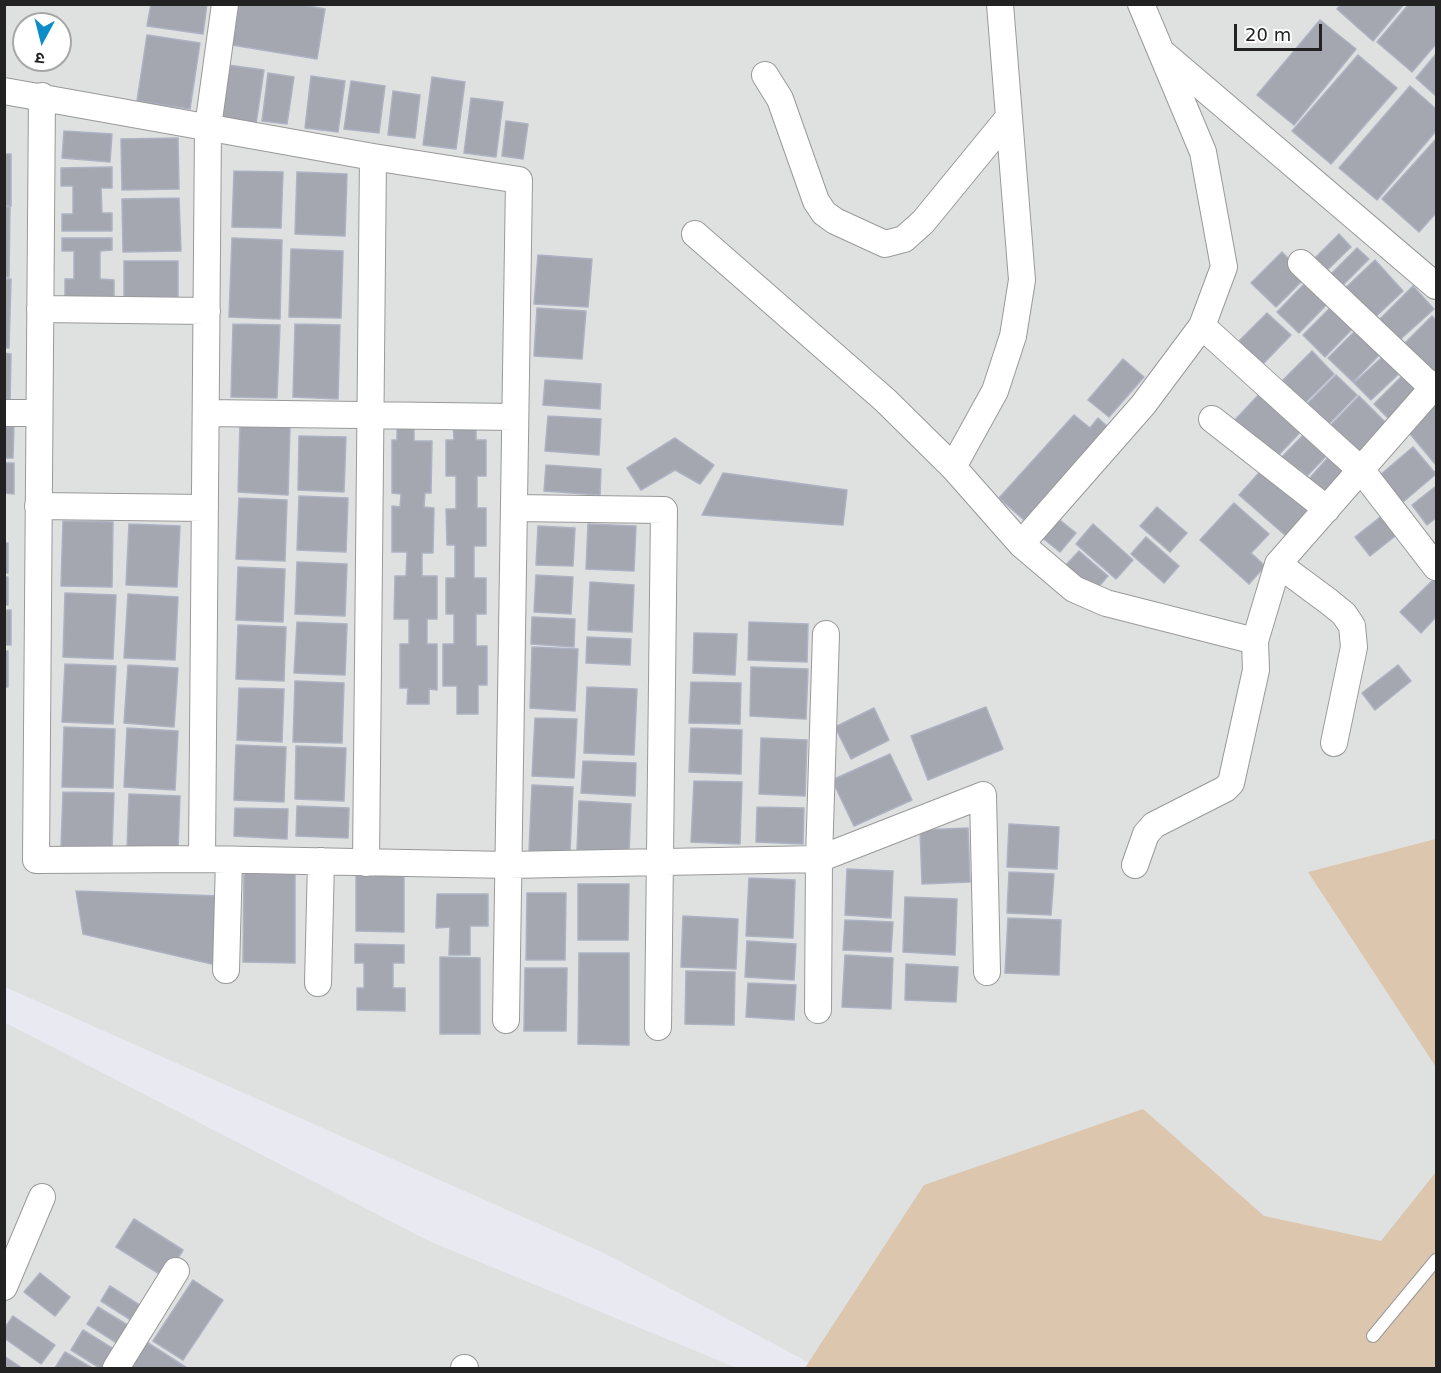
<!DOCTYPE html>
<html>
<head>
<meta charset="utf-8">
<style>
	body { margin:0 }
	#map { position:relative; width:1441px; height:1373px; overflow:hidden; background:#e9eaf1; font-family:"DejaVu Sans","Noto Sans Devanagari",sans-serif }
	canvas { display:block }
	.frame { position:absolute; inset:0; border:6px solid #222; pointer-events:none }
	.north { position:absolute; left:12px; top:12px; width:60px; height:60px; box-sizing:border-box; background:#fff; border:2px solid #a7a7a7; border-radius:50%; rotate:187deg; font-size:16px; font-weight:700; line-height:24px; text-align:center; color:#222 }
	.north::after { content:''; display:block; margin:auto; width:21px; height:27px; background:#0d8dc7; clip-path:polygon(50% 0,100% 100%,50% 72%,0 100%) }
	.scale { position:absolute; left:1234px; top:24px; width:88px; height:27px; box-sizing:border-box; border:3px solid #222; border-top:0; padding-left:8px; font-size:18px; line-height:21px; white-space:nowrap; color:#222; -webkit-text-stroke:4px #fff; paint-order:stroke }
</style>
</head>
<body>
<div id="map">
<canvas width="1441" height="1373"></canvas>
<div class="frame"></div>
<div class="north">उ</div>
<div class="scale">20 m</div>
</div>
<script>
const context = document.querySelector('canvas').getContext('2d');
context.lineJoin = 'round';
function fill(path, color) { context.fillStyle = color; context.fill(path, 'evenodd'); }
const toPath = rows => new Path2D(rows.map(r => 'M' + r).join(''));
function strokePath(path, color, width, dash) { context.strokeStyle = color; context.lineWidth = width; context.lineCap = dash ? 'butt' : 'round'; context.setLineDash(dash || []); context.stroke(path); }
const residential = toPath([
	[5,5,1436,5,1436,1368,819,1368,604,1253,5,987],
	[24,24,60,24,60,60,24,60],
	[4,1022,429,1241,737,1368,5,1368]
]);
const water = toPath([
	[1436,839,1436,1067,1308,872],
	[1143,1109,1264,1216,1381,1241,1436,1172,1436,1368,805,1368,924,1185]
]);
const building = toPath([
	[151,4,207,4,203,34,147,26,151,4],
	[239,4,297,4,325,9,317,59,232,45,239,4],
	[1341,4,1404,4,1373,41,1337,9,1341,4],
	[1409,4,1436,4,1436,44,1412,72,1377,42,1409,4],
	[1320,20,1356,49,1294,125,1257,95,1320,20],
	[147,35,200,43,190,109,137,101,147,35],
	[1436,54,1436,96,1416,78,1436,54],
	[1358,55,1397,88,1331,164,1292,131,1358,55],
	[228,65,264,70,256,124,221,119,228,65],
	[268,73,294,77,287,124,262,121,268,73],
	[311,76,345,81,338,132,305,128,311,76],
	[432,77,465,82,456,149,423,145,432,77],
	[351,81,385,86,379,133,344,129,351,81],
	[1410,86,1436,109,1436,131,1377,200,1339,168,1410,86],
	[393,91,420,95,415,138,388,135,393,91],
	[471,98,503,102,496,157,464,153,471,98],
	[506,121,528,124,523,159,502,156,506,121],
	[64,131,112,134,110,162,62,158,64,131],
	[178,138,179,189,122,190,121,139,178,138],
	[1436,139,1436,213,1419,232,1382,199,1436,139],
	[4,154,11,154,11,206,4,205,4,154],
	[112,167,112,188,101,188,102,213,112,213,112,231,62,231,62,214,73,214,73,186,61,186,61,168,112,167],
	[234,171,283,172,281,228,232,227,234,171],
	[297,172,347,174,345,236,295,234,297,172],
	[179,198,181,251,123,252,122,199,179,198],
	[4,207,10,207,9,277,4,277,4,207],
	[1339,234,1351,247,1319,278,1307,266,1339,234],
	[62,238,112,238,112,250,100,251,100,279,114,280,114,298,65,298,65,279,74,279,74,251,62,251,62,238],
	[232,238,282,240,280,319,229,317,232,238],
	[1357,248,1369,259,1336,292,1324,281,1357,248],
	[291,249,343,251,341,318,289,317,291,249],
	[1282,252,1306,277,1276,307,1251,283,1282,252],
	[538,255,592,259,588,307,534,304,538,255],
	[1375,260,1403,291,1370,322,1340,293,1375,260],
	[124,261,178,261,178,297,124,298,124,261],
	[4,279,11,279,9,348,4,348,4,279],
	[1309,279,1331,300,1299,333,1277,312,1309,279],
	[1413,286,1434,309,1394,345,1374,325,1413,286],
	[1336,302,1358,323,1325,357,1303,335,1336,302],
	[537,308,586,311,582,359,534,356,537,308],
	[1267,313,1291,335,1261,366,1237,343,1267,313],
	[1432,316,1436,320,1436,375,1399,349,1432,316],
	[233,324,280,325,277,398,231,397,233,324],
	[295,324,340,325,338,399,293,397,295,324],
	[1361,325,1385,349,1353,382,1328,358,1361,325],
	[1390,350,1406,367,1371,400,1354,383,1390,350],
	[1312,351,1334,374,1300,408,1278,385,1312,351],
	[4,353,11,354,10,402,4,402,4,353],
	[1123,359,1144,377,1109,417,1088,400,1123,359],
	[1407,371,1424,387,1390,420,1374,404,1407,371],
	[1336,375,1357,395,1324,429,1303,408,1336,375],
	[545,380,601,384,600,409,543,405,545,380],
	[1265,388,1306,426,1273,461,1232,423,1265,388],
	[1359,396,1388,425,1357,457,1327,429,1359,396],
	[1436,404,1436,465,1406,429,1436,404],
	[1074,415,1090,428,1098,418,1108,427,1024,520,999,498,1074,415],
	[548,416,601,419,599,455,545,451,548,416],
	[4,422,14,422,13,458,4,458,4,422],
	[453,423,476,423,476,440,486,440,486,476,477,476,477,508,486,508,486,546,474,546,474,578,486,578,486,614,476,614,476,646,487,646,487,685,478,685,478,714,457,714,457,686,443,686,443,644,454,644,454,614,446,614,446,578,455,578,455,545,447,545,446,509,456,509,456,476,446,476,446,440,454,440,453,423],
	[397,424,414,424,414,441,432,441,431,493,425,493,424,507,434,508,433,553,422,553,422,576,437,576,437,619,427,619,427,644,437,644,437,690,429,689,429,704,407,704,408,688,400,688,400,644,409,644,409,619,394,619,395,576,406,576,407,552,392,552,392,506,400,507,401,494,392,493,392,440,397,440,397,424],
	[240,425,290,427,288,495,238,492,240,425],
	[1310,428,1332,450,1307,476,1301,470,1294,478,1277,462,1310,428],
	[299,436,346,437,344,492,298,490,299,436],
	[675,438,714,465,700,484,675,470,641,490,627,468,675,438],
	[1413,447,1436,474,1396,508,1373,481,1413,447],
	[1333,452,1351,468,1321,501,1308,480,1333,452],
	[4,463,14,463,14,494,4,493,4,463],
	[546,465,601,469,600,495,544,491,546,465],
	[1266,465,1320,511,1293,542,1239,495,1266,465],
	[723,473,847,490,843,525,702,515,723,473],
	[1436,486,1436,518,1427,525,1412,505,1436,486],
	[299,496,348,498,346,552,297,550,299,496],
	[239,498,287,500,285,561,236,559,239,498],
	[1234,503,1269,534,1251,553,1265,566,1249,584,1200,540,1234,503],
	[1157,507,1187,533,1170,552,1140,526,1157,507],
	[1384,514,1399,533,1370,556,1355,537,1384,514],
	[1056,517,1076,533,1060,552,1040,536,1056,517],
	[63,521,113,522,112,587,61,586,63,521],
	[129,524,180,526,177,587,126,585,129,524],
	[588,524,636,526,634,571,586,569,588,524],
	[1093,524,1133,560,1116,579,1076,544,1093,524],
	[538,526,575,528,573,566,536,565,538,526],
	[1146,537,1179,566,1164,583,1131,554,1146,537],
	[4,543,8,543,8,573,4,573,4,543],
	[1079,551,1108,576,1093,593,1064,567,1079,551],
	[297,562,347,564,345,616,295,614,297,562],
	[238,567,285,569,283,622,236,620,238,567],
	[536,575,573,577,571,614,534,612,536,575],
	[4,577,8,577,8,605,4,605,4,577],
	[1434,579,1436,582,1436,617,1421,633,1400,612,1434,579],
	[590,582,634,585,632,632,588,630,590,582],
	[65,593,116,595,113,659,63,657,65,593],
	[128,594,178,597,175,660,124,658,128,594],
	[4,610,11,610,11,645,4,645,4,610],
	[532,617,575,619,574,647,531,644,532,617],
	[297,622,347,624,345,675,294,673,297,622],
	[749,622,808,624,807,662,748,660,749,622],
	[238,625,286,627,284,681,236,679,238,625],
	[694,633,737,634,735,675,693,673,694,633],
	[587,637,631,639,630,665,586,663,587,637],
	[532,647,578,649,575,711,530,708,532,647],
	[4,651,8,651,8,687,4,687,4,651],
	[65,664,116,666,113,724,62,722,65,664],
	[128,665,178,668,174,727,124,723,128,665],
	[1398,665,1411,681,1375,710,1362,693,1398,665],
	[751,667,808,669,806,719,750,716,751,667],
	[295,681,344,683,342,743,293,742,295,681],
	[691,682,741,683,740,724,689,723,691,682],
	[587,687,637,689,634,755,584,753,587,687],
	[239,688,284,689,282,742,237,740,239,688],
	[986,707,1003,749,928,780,911,736,986,707],
	[874,708,889,740,851,759,835,727,874,708],
	[535,718,577,719,574,778,532,776,535,718],
	[64,727,115,729,113,788,62,787,64,727],
	[127,728,178,731,175,790,124,787,127,728],
	[691,728,742,730,741,774,689,772,691,728],
	[761,738,807,740,805,796,759,794,761,738],
	[236,745,286,747,284,802,234,800,236,745],
	[296,746,346,748,344,801,295,799,296,746],
	[890,754,912,800,854,826,832,780,890,754],
	[583,761,636,763,635,796,581,793,583,761],
	[694,781,742,782,740,844,691,842,694,781],
	[532,785,573,787,570,853,529,851,532,785],
	[63,792,114,793,112,848,61,847,63,792],
	[129,794,180,796,178,850,127,849,129,794],
	[579,801,631,804,629,852,577,850,579,801],
	[297,806,349,808,348,838,296,836,297,806],
	[757,807,804,808,803,844,756,842,757,807],
	[235,808,288,809,287,839,234,836,235,808],
	[1009,824,1059,827,1057,869,1007,867,1009,824],
	[968,828,970,882,922,884,920,830,968,828],
	[847,869,893,871,891,918,845,915,847,869],
	[1009,872,1054,874,1051,915,1007,913,1009,872],
	[244,873,295,874,295,963,243,962,244,873],
	[356,875,404,875,404,932,356,931,356,875],
	[749,878,795,880,793,938,746,936,749,878],
	[578,884,629,884,628,940,578,940,578,884],
	[76,891,219,896,216,965,83,934,76,891],
	[527,893,566,893,565,960,526,960,527,893],
	[437,894,488,894,488,926,470,926,470,955,449,955,450,927,436,928,437,894],
	[905,897,957,899,955,955,903,952,905,897],
	[683,916,738,919,736,969,681,967,683,916],
	[1008,918,1061,920,1059,975,1005,973,1008,918],
	[845,920,893,922,891,952,843,950,845,920],
	[747,941,796,944,794,980,745,977,747,941],
	[355,944,404,945,404,963,393,963,393,988,405,988,405,1011,357,1010,357,988,364,988,364,963,355,963,355,944],
	[579,953,629,953,629,1045,578,1044,579,953],
	[845,955,893,958,891,1009,842,1007,845,955],
	[440,957,480,958,480,1034,440,1034,440,957],
	[906,964,958,967,956,1002,905,1000,906,964],
	[525,968,567,968,566,1031,524,1031,525,968],
	[686,971,735,972,734,1025,685,1024,686,971],
	[748,983,796,985,794,1020,746,1017,748,983],
	[134,1219,183,1250,166,1278,116,1247,134,1219],
	[40,1273,70,1297,55,1316,24,1292,40,1273],
	[193,1280,223,1300,183,1360,153,1341,193,1280],
	[110,1286,144,1308,134,1322,101,1301,110,1286],
	[98,1307,134,1329,123,1347,87,1324,98,1307],
	[13,1316,55,1345,41,1364,4,1338,4,1329,13,1316],
	[83,1330,120,1353,110,1368,100,1368,71,1350,83,1330],
	[145,1341,187,1368,127,1368,145,1341],
	[65,1352,92,1368,55,1368,65,1352],
	[4,1356,22,1368,4,1368,4,1356]
]);
const service = toPath([
	[1373,1336,1436,1260]
]);
const minor = toPath([
	[1165,55,1436,286],
	[765,75,780,99,816,201,824,213,835,221,885,244,904,239,923,222,1009,117],
	[4,91,373,157,519,180,506,1020],
	[42,96,36,860,202,859,509,865,819,859,983,795,987,972],
	[695,234,885,400,953,467,1021,544,1074,589,1106,603,1255,641],
	[1301,263,1433,388],
	[40,309,207,311],
	[1202,326,1362,471,1436,567],
	[4,413,39,413],
	[206,413,515,417],
	[1212,419,1327,509],
	[953,467,995,391,1013,336,1022,280,1000,4],
	[38,506,205,508],
	[514,508,664,510,658,1027],
	[1021,544,1143,405,1202,326,1224,267,1203,152,1141,4],
	[1278,564,1328,601,1344,614,1352,626,1354,647,1334,743],
	[202,859,208,127,225,4],
	[366,863,373,157],
	[1135,865,1146,834,1154,825,1225,789,1231,783,1256,670,1255,641,1278,564,1436,384],
	[226,970,229,860],
	[318,983,321,861],
	[818,1010,819,859,826,634],
	[4,1287,42,1197],
	[116,1368,176,1271],
	[464,1368,465,1368]
]);
fill(residential, '#dfe0e0');
fill(water, '#dcc6ad');
fill(building, '#a5a7b0');
strokePath(building, '#acb2c2', 1.5);
strokePath(service, '#999', 14);
strokePath(minor, '#999', 28);
strokePath(service, '#fff', 12);
strokePath(minor, '#fff', 26);
</script>
</body>
</html>
